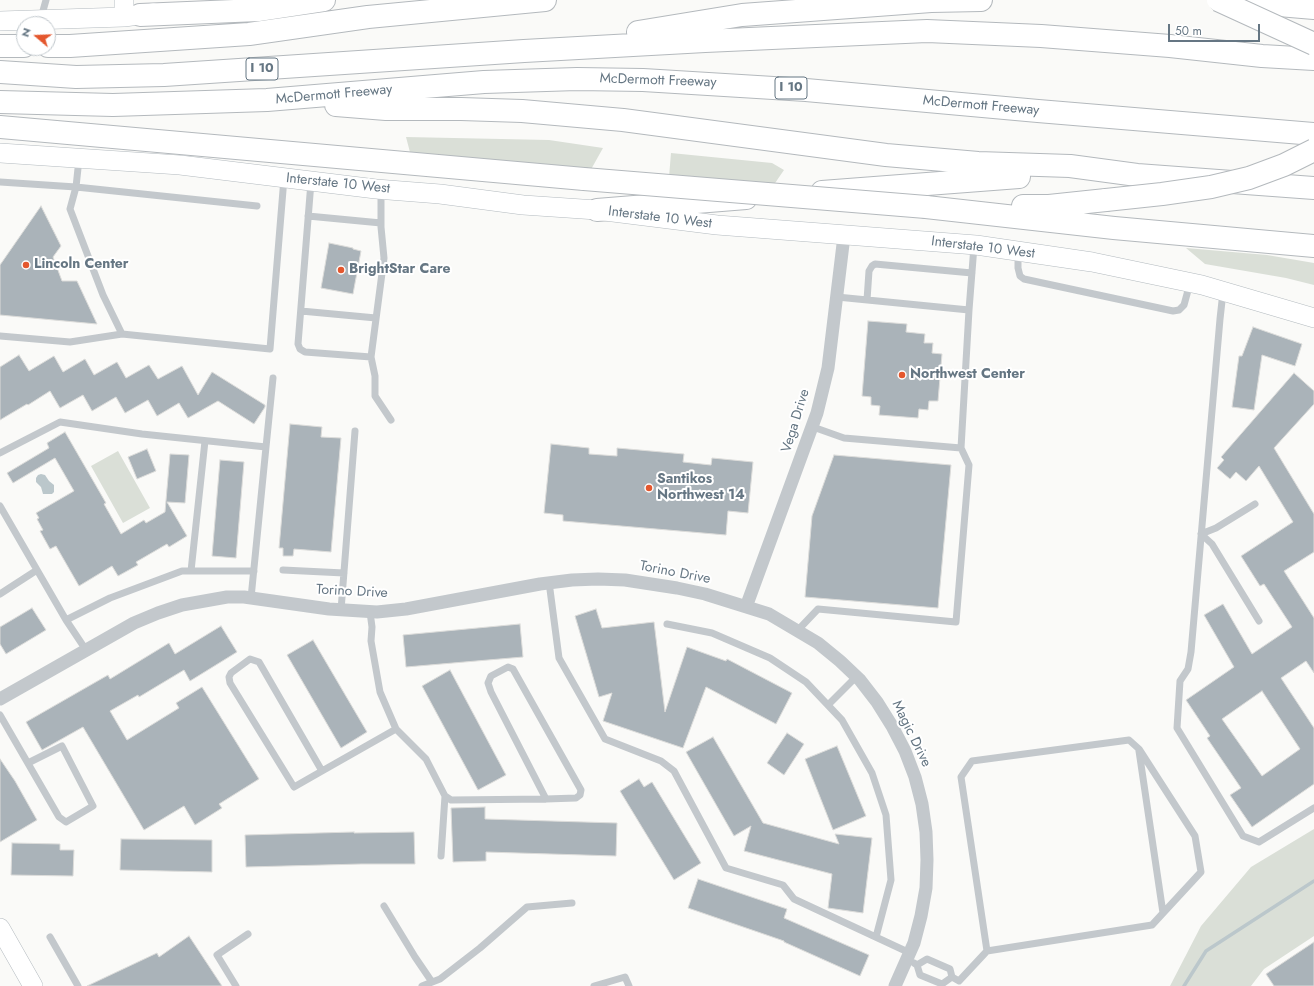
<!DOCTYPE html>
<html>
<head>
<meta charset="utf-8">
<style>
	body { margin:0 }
	#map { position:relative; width:1314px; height:986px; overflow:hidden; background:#fafaf8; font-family:Jost,sans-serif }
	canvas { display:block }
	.north { position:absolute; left:16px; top:16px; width:40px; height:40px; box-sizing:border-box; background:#fff; border:1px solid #c1c8cd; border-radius:50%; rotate:289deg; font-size:11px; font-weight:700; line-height:16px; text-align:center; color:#657683 }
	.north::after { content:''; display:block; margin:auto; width:14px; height:18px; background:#e4572e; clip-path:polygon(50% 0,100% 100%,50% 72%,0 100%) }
	.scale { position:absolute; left:1168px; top:24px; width:92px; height:18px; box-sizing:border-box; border:2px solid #657683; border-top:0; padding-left:5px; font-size:12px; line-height:14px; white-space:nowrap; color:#657683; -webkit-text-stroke:3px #fff; paint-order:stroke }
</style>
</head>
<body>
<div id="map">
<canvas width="1314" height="986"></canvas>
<div class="north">N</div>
<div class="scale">50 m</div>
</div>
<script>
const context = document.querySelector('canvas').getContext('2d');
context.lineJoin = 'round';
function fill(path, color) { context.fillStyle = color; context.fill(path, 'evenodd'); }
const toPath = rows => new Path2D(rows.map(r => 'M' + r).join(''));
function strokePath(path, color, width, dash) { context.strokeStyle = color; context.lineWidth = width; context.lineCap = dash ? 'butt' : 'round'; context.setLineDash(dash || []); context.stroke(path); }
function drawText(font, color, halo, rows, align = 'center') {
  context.font = font + ' Jost,sans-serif'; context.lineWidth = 4; context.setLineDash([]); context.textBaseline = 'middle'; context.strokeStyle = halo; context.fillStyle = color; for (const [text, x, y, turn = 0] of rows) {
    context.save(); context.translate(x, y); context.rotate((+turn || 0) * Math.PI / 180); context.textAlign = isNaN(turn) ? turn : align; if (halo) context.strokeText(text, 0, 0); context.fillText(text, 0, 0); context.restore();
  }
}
const green = toPath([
	[406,137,549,140,603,148,589,173,412,160],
	[671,153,772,163,784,170,771,189,669,177],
	[1186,248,1267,255,1314,263,1314,285,1286,278,1205,264],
	[118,451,150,508,123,523,91,466],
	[1314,829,1314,936,1264,969,1251,986,1170,986,1201,926,1251,867]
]);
const water = toPath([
	[41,474,45,475,49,481,54,485,54,492,52,494,43,494,41,487,36,482,36,478,38,475]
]);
const stream = toPath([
	[1184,986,1206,951,1314,881]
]);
const building = toPath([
	[41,206,61,246,53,257,62,281,77,281,97,324,0,315,0,265,41,206],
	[329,243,353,248,353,249,361,251,353,294,321,288,329,243],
	[868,321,907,324,906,332,925,334,924,343,933,343,932,353,942,354,938,401,929,401,928,410,919,409,918,418,879,415,880,406,871,405,871,397,862,396,868,321],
	[1253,327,1302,344,1295,366,1262,355,1254,410,1232,407,1239,356,1242,356,1253,327],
	[19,355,29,371,54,356,63,372,85,359,94,375,117,362,126,378,149,365,158,379,182,366,198,395,212,372,265,405,265,407,254,424,218,401,188,418,179,403,157,416,148,400,125,413,116,397,92,411,83,395,60,408,50,391,28,405,27,404,0,420,0,367,19,355],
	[1294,373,1314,391,1314,404,1274,448,1314,514,1314,552,1284,571,1314,618,1314,673,1306,661,1281,678,1314,728,1314,784,1252,827,1230,795,1241,788,1207,738,1210,736,1186,700,1234,667,1204,615,1223,604,1252,654,1292,627,1264,584,1260,586,1241,556,1293,522,1259,466,1246,481,1236,472,1230,479,1217,468,1224,460,1221,457,1294,373],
	[1262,691,1300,749,1262,776,1222,719,1262,691],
	[290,424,322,427,321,437,341,438,331,552,294,549,293,556,283,556,283,548,279,548,290,424],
	[65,432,106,503,104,504,121,534,144,520,146,523,165,512,170,454,189,455,185,503,167,502,187,536,169,547,167,544,136,562,138,565,118,576,112,566,79,586,56,546,50,549,40,531,43,530,37,519,39,518,36,513,74,491,55,458,13,483,7,473,49,448,47,443,65,432],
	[551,444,589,448,589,454,617,456,617,448,684,454,683,462,711,465,712,458,753,462,748,513,728,511,726,535,563,521,563,515,544,513,551,444],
	[147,449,156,471,137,479,128,457,147,449],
	[834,455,951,465,938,608,805,597,812,516,834,455],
	[220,460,244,462,236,558,212,556,220,460],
	[32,608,46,630,6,654,0,644,0,627,32,608],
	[596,609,602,628,654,622,665,712,687,647,726,661,727,659,792,693,776,724,706,687,683,748,603,721,612,693,599,697,575,616,596,609],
	[520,624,523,657,406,667,403,635,520,624],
	[221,626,237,652,190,681,184,670,139,697,138,695,110,711,127,740,179,708,176,703,202,687,259,779,219,804,222,808,195,825,184,806,144,830,83,727,42,750,26,722,108,675,110,679,169,643,175,654,221,626],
	[313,640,367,732,341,748,287,655,313,640],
	[450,670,506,775,478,790,422,686,450,670],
	[787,733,804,744,784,775,767,763,787,733],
	[713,737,763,823,839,844,835,834,872,838,863,913,828,908,832,874,744,851,751,826,734,836,686,752,713,737],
	[837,746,866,816,833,830,805,759,837,746],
	[0,759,15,781,37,820,0,842,0,759],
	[639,779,644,787,652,782,701,863,674,880,620,791,639,779],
	[485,807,485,819,617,823,616,856,486,852,486,861,453,862,451,808,485,807],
	[354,832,354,833,414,832,415,864,361,864,246,867,245,835,354,832],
	[121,839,212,840,212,872,120,870,121,839],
	[12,843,60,844,60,850,74,850,73,876,11,875,12,843],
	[698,879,787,909,784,918,869,955,860,976,784,942,784,941,688,908,698,879],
	[189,936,222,986,87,986,157,953,159,957,189,936],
	[1314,942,1314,986,1274,986,1266,974,1314,942]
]);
const lane = toPath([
	[41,18,46,0],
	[0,182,76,187,79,159],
	[311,182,298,344,300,349,305,352,371,357],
	[381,190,381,227,384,258,371,357,375,376,375,396,391,420],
	[257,206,76,187,70,209,103,295,122,334,270,349,284,178],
	[308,216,381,223],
	[1018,252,1018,268,1020,276,1024,279,1173,311,1179,310,1184,305,1190,283],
	[1223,292,1220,319,1191,652,1188,669,1180,681,1177,728,1243,836,1259,842,1314,808],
	[867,300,869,271,872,266,875,264,972,273],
	[969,310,974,246],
	[301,311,376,318],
	[0,336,70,342,122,334],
	[813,427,844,438,961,448,969,310,837,297],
	[0,453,60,422,142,434,266,447,273,378],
	[1255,504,1216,528,1201,534,1212,544,1259,621],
	[0,506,66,620],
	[283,570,344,573],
	[191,571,205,441],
	[549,582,559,658,605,739,661,761,674,771,726,868,783,885,794,899,910,953],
	[0,594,37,570],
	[251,598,266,447],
	[341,610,355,431],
	[667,624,712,633,770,658,806,682,842,720,872,773,886,815,891,880,876,937],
	[798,630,818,609,956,622,969,465,961,448],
	[86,650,66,620,110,598,182,571,254,571],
	[828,705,856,677],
	[0,715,59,817,66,822,93,806,62,746,28,763],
	[396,729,426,759,445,796,451,800,546,799,576,798,580,795,581,790,513,669,508,667,491,676,488,683,491,692,546,799],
	[1139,751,1163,913],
	[322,771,259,662,250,659,231,673,229,677,230,683,294,787,322,771,396,729,380,692,371,641,372,627,370,612],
	[441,856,445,796],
	[384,906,415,957,432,982],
	[50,937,78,986],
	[914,963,917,965,920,975,942,984,952,977],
	[917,965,927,959,950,969,952,977,959,981,987,951,961,777,972,761,1129,740,1139,749,1195,836,1201,872,1152,925,987,951],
	[236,986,217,955,248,934],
	[422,986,440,979,480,948,527,907,572,903],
	[594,986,625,977,629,986]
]);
const street = toPath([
	[746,607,817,413,828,368,844,236],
	[0,699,134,623,158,613,182,605,227,597,244,597,329,609,377,612,406,609,540,584,572,580,598,579,625,580,677,588,705,594,769,614,818,643,840,661,860,680,877,702,892,726,905,751,915,777,922,804,926,832,927,860,926,888,921,916,914,943,895,986]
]);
const secondary = toPath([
	[124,0,124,17],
	[0,21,124,17,154,13],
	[0,153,180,165,376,189,440,194,523,205,597,210,717,225,976,245,1092,262,1202,285,1314,318],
	[0,928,33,986]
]);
const highway = toPath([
	[1220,0,1314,8],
	[140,15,258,10,324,0],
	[638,32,742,15,931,1,981,0],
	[0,46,24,46],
	[48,46,70,46,249,34,368,17,545,0],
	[0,72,76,77,164,75,524,51,705,41,927,31,1041,36,1170,46,1262,56,1314,59],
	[0,102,113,105,267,100,484,82,577,79,643,80,806,90,1038,111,1314,134],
	[336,105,386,109,461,109,522,111,623,120,886,155,978,163,1070,166,1137,175,1314,188],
	[0,127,584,179],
	[822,192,1019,177],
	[1023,206,1049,206,1106,200],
	[926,207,1114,228,1314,246],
	[597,210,746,198]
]);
const highwayBridge = toPath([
	[1218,0,1314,44],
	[584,179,926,207],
	[1106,200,1162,194,1211,187,1249,178,1284,165,1314,150]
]);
const markers = [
	[26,265,4,"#e4572e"],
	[341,270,4,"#e4572e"],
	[902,375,4,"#e4572e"],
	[649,488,4,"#e4572e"]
];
const shields = [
	[262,69,32],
	[791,88,32]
];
const shieldNames = [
	["I 10",262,69],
	["I 10",791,88]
];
const streetNames = [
	["McDermott Freeway",658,81,2],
	["McDermott Freeway",334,95,-5],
	["McDermott Freeway",981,106,5],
	["Interstate 10 West",338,184,6],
	["Interstate 10 West",660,218,7],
	["Interstate 10 West",983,248,7],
	["Vega Drive",796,421,-73],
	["Torino Drive",675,573,11],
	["Torino Drive",352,592,3],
	["Magic Drive",911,734,64]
];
const poiNames = [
	["Lincoln Center",34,265],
	["BrightStar Care",349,270],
	["Northwest Center",910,375],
	["Santikos",657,480],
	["Northwest 14",657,496]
];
fill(green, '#dadfd7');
fill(water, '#bbc7cb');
strokePath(stream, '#bbc7cb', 3.5);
fill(building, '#aab3b9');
strokePath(building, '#dcdcda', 1);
strokePath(secondary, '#b3babf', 20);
strokePath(highway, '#b4b9bd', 24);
strokePath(lane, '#c3c8cc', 7);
strokePath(street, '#c3c8cc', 13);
strokePath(secondary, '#fff', 19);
strokePath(highway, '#fff', 22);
strokePath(highwayBridge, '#b4b9bd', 24, []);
strokePath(highwayBridge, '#fff', 22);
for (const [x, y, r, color] of markers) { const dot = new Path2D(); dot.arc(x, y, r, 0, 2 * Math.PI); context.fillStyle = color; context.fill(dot); strokePath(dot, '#fff', 1.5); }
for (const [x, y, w] of shields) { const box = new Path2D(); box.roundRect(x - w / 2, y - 11, w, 22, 3); context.fillStyle = '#fff'; context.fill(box); strokePath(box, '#657683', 1); }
drawText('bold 13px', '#657683', null, shieldNames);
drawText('14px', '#657683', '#fff', streetNames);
drawText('bold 14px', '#657683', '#fff', poiNames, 'left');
</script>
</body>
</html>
